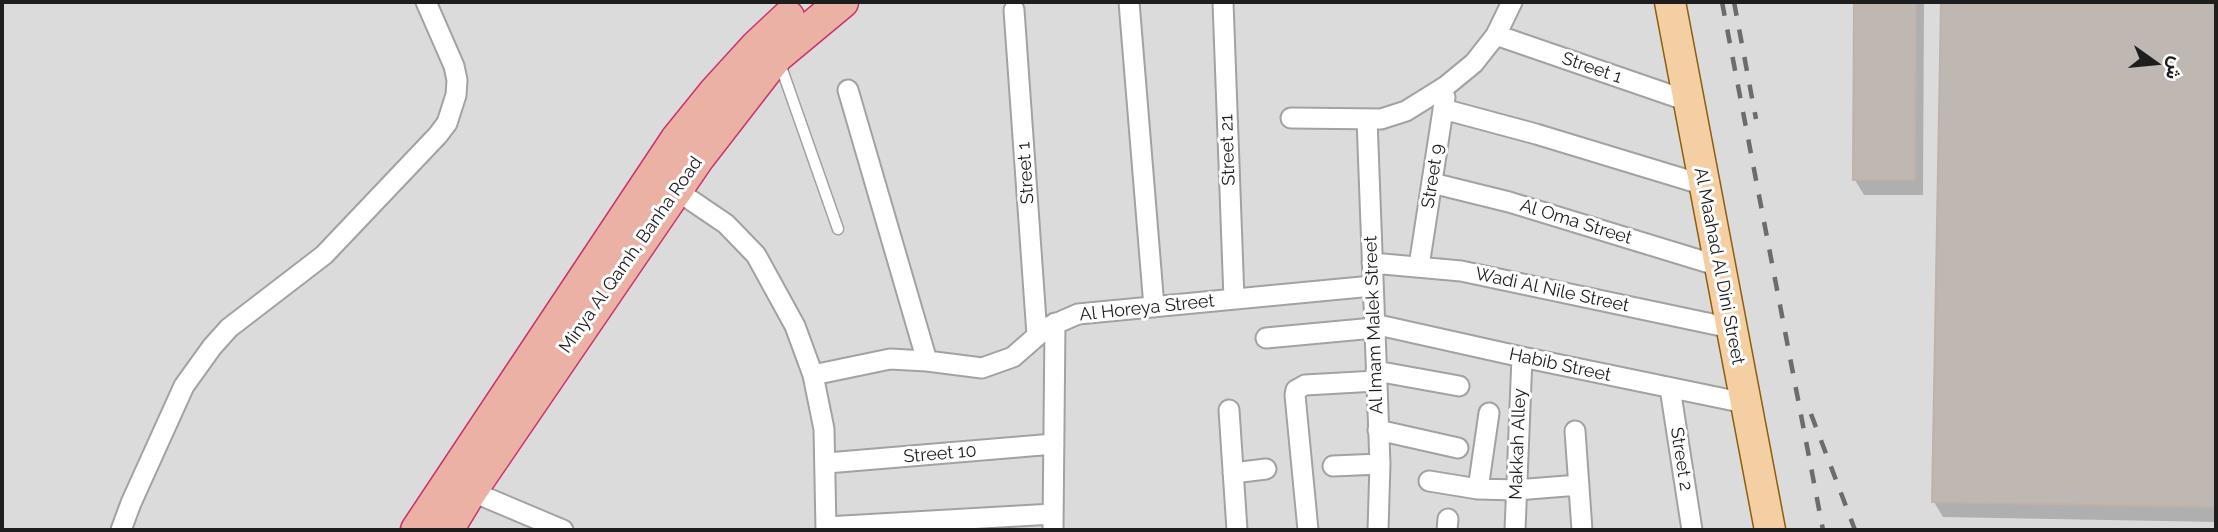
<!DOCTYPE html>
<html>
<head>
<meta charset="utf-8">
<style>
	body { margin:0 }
	#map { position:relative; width:2218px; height:532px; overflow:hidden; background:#eeebe5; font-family:Raleway,Vazirmatn,sans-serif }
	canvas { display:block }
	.frame { position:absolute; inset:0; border:4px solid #1e1e1e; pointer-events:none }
	.north { position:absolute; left:2120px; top:28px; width:70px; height:70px; -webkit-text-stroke:5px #fff; paint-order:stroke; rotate:105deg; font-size:19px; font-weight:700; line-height:28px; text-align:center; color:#1e1e1e }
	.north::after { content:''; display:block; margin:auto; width:24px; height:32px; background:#1e1e1e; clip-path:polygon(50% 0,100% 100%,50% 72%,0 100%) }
</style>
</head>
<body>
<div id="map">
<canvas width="2218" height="532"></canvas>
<div class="frame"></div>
<div class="north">ش</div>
</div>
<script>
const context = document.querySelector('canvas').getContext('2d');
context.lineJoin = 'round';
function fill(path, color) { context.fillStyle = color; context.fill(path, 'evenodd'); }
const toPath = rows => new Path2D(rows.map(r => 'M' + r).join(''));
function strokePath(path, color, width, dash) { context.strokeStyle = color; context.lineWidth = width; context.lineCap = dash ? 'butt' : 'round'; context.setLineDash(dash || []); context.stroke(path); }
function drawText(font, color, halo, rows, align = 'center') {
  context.font = font + ' Raleway,sans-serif'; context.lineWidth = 6; context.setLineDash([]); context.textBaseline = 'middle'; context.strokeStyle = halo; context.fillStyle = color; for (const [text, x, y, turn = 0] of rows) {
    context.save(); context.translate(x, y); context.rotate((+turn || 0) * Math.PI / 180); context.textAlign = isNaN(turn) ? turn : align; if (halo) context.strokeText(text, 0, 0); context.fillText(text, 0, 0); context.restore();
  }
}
const residential = toPath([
	[2,2,2216,2,2216,530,2,530]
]);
const shadow = toPath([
	[1856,2,1924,2,1923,195,1864,195,1855,180],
	[1943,2,2216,2,2216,522,1943,517,1934,502]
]);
const building = toPath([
	[1854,2,1916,2,1915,180,1853,180,1854,2],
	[1941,2,2216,2,2216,507,1932,502,1941,2]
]);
const service = toPath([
	[779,61,838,229]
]);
const minor = toPath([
	[1129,2,1154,307],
	[1223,2,1234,299],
	[1014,10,1037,335],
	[1496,35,1688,101],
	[848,90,927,361],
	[1443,109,1536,134,1704,185],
	[1291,118,1381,119,1406,111,1446,86,1474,63,1496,35,1512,2],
	[1367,119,1380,464,1378,530],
	[1432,183,1509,202,1719,266],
	[676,190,726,224,756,255,795,326,813,375,824,429,826,530],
	[1372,263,1461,271,1731,328],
	[1419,266,1445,97],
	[1374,324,1522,357,1745,403],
	[1266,338,1374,328],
	[1376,371,1459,386],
	[813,375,890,359,927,361,982,368,1013,357,1046,328,1078,314,1372,286],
	[1670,388,1692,530],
	[1229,410,1237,530],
	[1378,430,1458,448],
	[1575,431,1582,530],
	[827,463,1054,444],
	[1333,466,1380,464],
	[1233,473,1266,469],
	[1429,481,1478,489,1516,490,1579,485],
	[461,487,563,530],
	[1478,489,1489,413],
	[826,527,1053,514],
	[121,530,131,503,184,386,212,347,229,328,324,255,438,135,447,123,456,95,457,80,454,66,426,2],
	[1053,530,1055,323],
	[1308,530,1295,395,1296,390,1305,385,1376,381],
	[1447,530,1448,519],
	[1515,530,1522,357]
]);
const primary = toPath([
	[1670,2,1770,530]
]);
const trunk = toPath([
	[417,530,677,139,715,92,756,47,788,17],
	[447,530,470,492,698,158,777,56,842,2]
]);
const rail = toPath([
	[1722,2,1823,530],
	[1734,2,1756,119],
	[1811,414,1855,530]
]);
const streetNames = [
	["Street 1",1592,68,19],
	["Street 21",1228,150,-92],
	["Street 1",1026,173,-94],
	["Street 9",1433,176,-81],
	["Al Oma Street",1576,222,17],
	["Minya Al Qamh, Banha Road",631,255,-55],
	["Al Maahad Al Dini Street",1719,266,79],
	["Wadi Al Nile Street",1552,290,12],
	["Al Horeya Street",1147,308,-6],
	["Al Imam Malek Street",1374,325,-92],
	["Habib Street",1560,365,12],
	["Makkah Alley",1518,444,-88],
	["Street 10",940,454,-5],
	["Street 2",1681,459,81]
];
fill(residential, '#dcdbdb');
fill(shadow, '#0003');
fill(building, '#bfb7b2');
strokePath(building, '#bfb2a9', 2);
strokePath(service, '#a2a2a2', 13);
strokePath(minor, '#a2a2a2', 23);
strokePath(primary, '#8d5e0c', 33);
strokePath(trunk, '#cd326c', 35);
strokePath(service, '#fff', 10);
strokePath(minor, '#fff', 19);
strokePath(primary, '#f4cfa4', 30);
strokePath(trunk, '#eab1a4', 32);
strokePath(rail, '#6c6c6c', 4.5, [14, 14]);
drawText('18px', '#1e1e1e', '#fff', streetNames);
</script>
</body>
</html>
